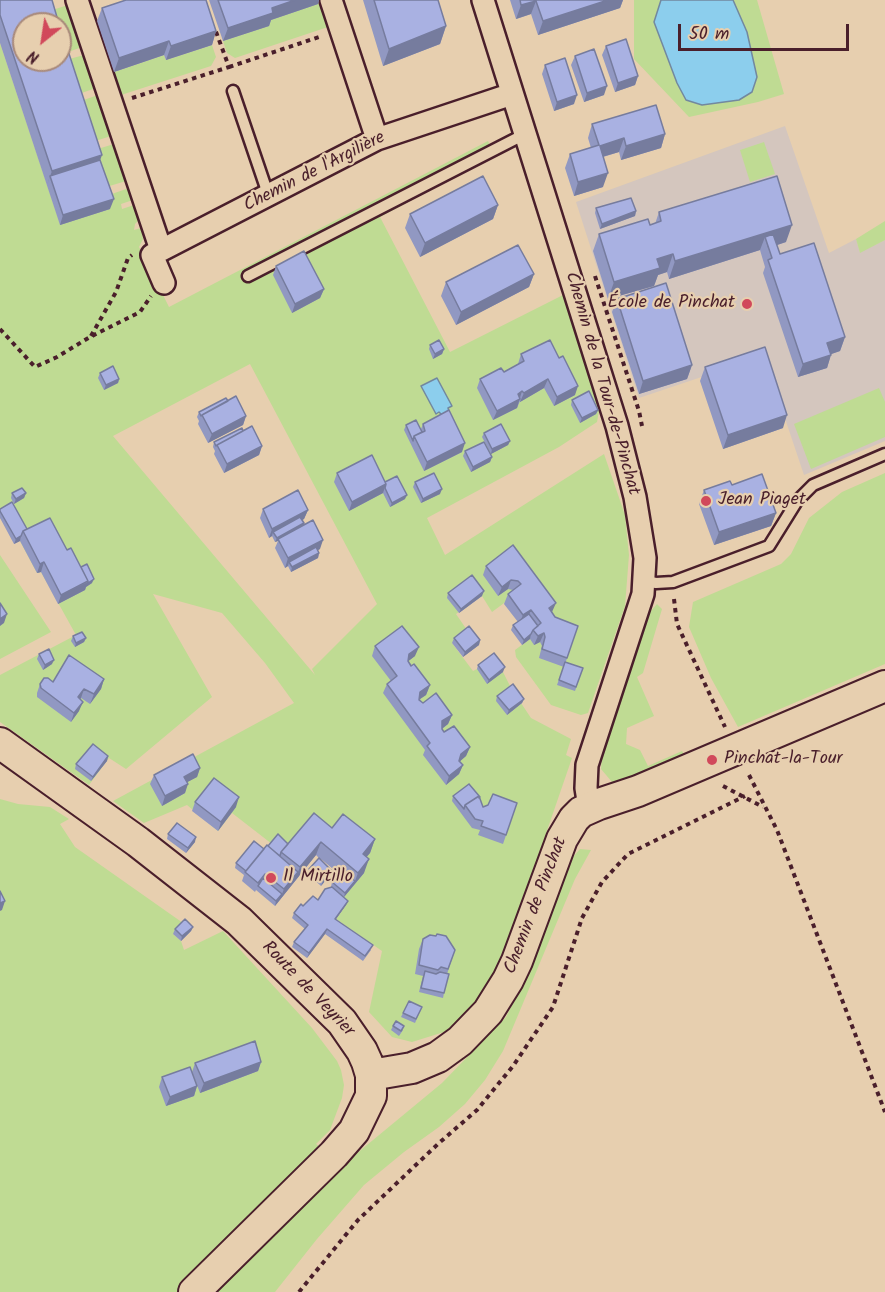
<!DOCTYPE html>
<html>
<head>
<meta charset="utf-8">
<style>
	body { margin:0 }
	#map { position:relative; width:885px; height:1292px; overflow:hidden; background:#e7cfaf; font-family:Kalam,sans-serif }
	canvas { display:block }
	.north { position:absolute; left:12px; top:12px; width:60px; height:60px; box-sizing:border-box; background:#e7cfaf; border:2px solid #a8897a; border-radius:50%; rotate:210deg; font-size:16px; font-weight:700; line-height:24px; text-align:center; color:#4a1f2b }
	.north::after { content:''; display:block; margin:auto; width:21px; height:27px; background:#d1495b; clip-path:polygon(50% 0,100% 100%,50% 72%,0 100%) }
	.scale { position:absolute; left:678px; top:24px; width:171px; height:27px; box-sizing:border-box; border:3px solid #4a1f2b; border-top:0; padding-left:8px; font-size:18px; line-height:21px; white-space:nowrap; color:#4a1f2b; -webkit-text-stroke:4px #e7cfaf; paint-order:stroke }
</style>
</head>
<body>
<div id="map">
<canvas width="885" height="1292"></canvas>
<div class="north">N</div>
<div class="scale">50 m</div>
</div>
<script>
const context = document.querySelector('canvas').getContext('2d');
context.lineJoin = 'round';
function fill(path, color) { context.fillStyle = color; context.fill(path, 'evenodd'); }
const toPath = rows => new Path2D(rows.map(r => 'M' + r).join(''));
function strokePath(path, color, width, dash) { context.strokeStyle = color; context.lineWidth = width; context.lineCap = dash ? 'butt' : 'round'; context.setLineDash(dash || []); context.stroke(path); }
function drawText(font, color, halo, rows, align = 'center') {
  context.font = font + ' Kalam,sans-serif'; context.lineWidth = 4.5; context.setLineDash([]); context.textBaseline = 'middle'; context.strokeStyle = halo; context.fillStyle = color; for (const [text, x, y, turn = 0] of rows) {
    context.save(); context.translate(x, y); context.rotate((+turn || 0) * Math.PI / 180); context.textAlign = isNaN(turn) ? turn : align; if (halo) context.strokeText(text, 0, 0); context.fillText(text, 0, 0); context.restore();
  }
}
const built = toPath([
	[785,126,829,253,856,239,860,252,885,240,885,441,804,475,764,356,639,398,576,202]
]);
const green = toPath([
	[634,0,757,0,784,94,758,102,689,117,634,59],
	[320,3,328,27,235,58,227,53,223,41,268,26,267,21],
	[68,5,82,47,60,55,60,24,50,24,46,12],
	[0,43,60,224,106,196,129,188,133,200,121,204,122,209,134,205,139,220,135,224,134,230,141,228,143,239,139,247,169,307,488,141,495,156,380,217,450,352,565,294,599,411,597,422,559,447,427,518,445,555,604,454,625,515,629,555,625,606,588,713,581,715,551,705,516,657,515,650,538,633,531,583,492,612,482,596,456,614,467,630,452,643,473,671,477,669,503,672,511,688,531,718,571,739,566,755,572,758,520,909,495,971,479,1002,457,1028,412,1042,392,1037,369,1012,382,951,336,919,346,905,340,901,358,867,369,853,289,850,272,844,232,813,218,831,187,805,144,823,113,801,294,703,265,663,222,613,153,594,212,697,126,769,109,758,89,785,0,722,0,675,76,635,41,572,37,573,20,541,0,518],
	[250,364,377,604,312,669,315,675,113,436],
	[212,45,216,57,211,66,121,95,114,72,164,55,166,60],
	[84,55,96,88,73,96,62,61],
	[98,95,111,136,89,143,75,103],
	[764,142,775,174,750,182,740,150],
	[114,144,126,181,103,188,91,151],
	[885,221,885,240,860,253,856,239],
	[879,388,885,402,885,437,811,469,794,424],
	[885,473,885,664,738,727,711,678,689,627,693,602,781,564,791,554,809,518,842,492],
	[0,555,51,632,0,659],
	[657,604,662,609,643,673,637,677,654,716,627,728,626,744,640,750,648,766,682,751,687,760,625,785,612,782,601,769,602,755,650,612],
	[0,799,18,804,50,807,69,819,60,824,75,847,183,923,173,934,181,941,184,950,223,931,312,1028,337,1061,341,1070,344,1085,342,1098,330,1130,316,1144,344,1164,442,1083,506,1017,528,972,573,857,580,849,591,850,575,879,503,1051,485,1080,465,1104,439,1127,404,1152,364,1185,317,1239,275,1292,0,1292]
]);
const water = toPath([
	[661,0,733,0,747,32,757,77,752,92,739,100,702,105,686,100,677,83,654,22,661,0],
	[437,378,452,406,448,408,449,411,442,415,439,412,436,414,421,386,437,378]
]);
const path = toPath([
	[229,67,322,36],
	[132,98,229,67,215,29],
	[595,276,639,411,642,426],
	[0,329,35,367,57,357,90,337,140,312,151,296],
	[91,336,116,292,128,258,132,255],
	[674,599,677,624,725,727],
	[749,775,777,830,885,1112],
	[723,786,763,807],
	[299,1292,358,1220,439,1143,477,1110,513,1066,553,1007,582,918,602,882,628,854,745,796]
]);
const lane = toPath([
	[233,91,268,194],
	[248,276,525,134],
	[645,581,656,583,673,582,769,546,797,501,813,485,885,454]
]);
const street = toPath([
	[77,0,161,250],
	[331,0,377,139],
	[483,0,617,426,635,497,645,558,643,594,587,765,586,788,589,807],
	[164,283,152,255,377,139,512,94]
]);
const secondary = toPath([
	[0,743,138,842,239,921,342,1022,362,1051,367,1062,371,1075,371,1096,354,1131,334,1154,194,1292],
	[371,1075,412,1068,438,1057,460,1041,488,1012,508,980,517,961,562,839,574,819,581,812,599,804,638,791,885,686]
]);
const wall = toPath([
	[0,0,100,160,110,209,60,225,0,43],
	[209,0,319,0,318,4,271,20,269,26,223,41],
	[363,0,438,0,446,26,440,44,383,66],
	[510,0,623,0,620,8,538,35,531,14,516,19],
	[102,8,216,31,212,45,166,60,164,55,114,72,97,21],
	[606,46,638,76,635,85,615,92,602,55],
	[575,56,604,95,584,102,571,65],
	[545,65,574,104,554,111,542,74],
	[592,124,665,134,661,148,621,160,619,152,603,157,603,187,574,196,565,168,570,154,591,148,588,138],
	[498,205,493,219,420,257,405,228,410,214],
	[596,208,636,211,635,216,600,229,595,213],
	[659,212,786,242,777,245,780,254,845,337,840,351,831,354,827,368,798,377,763,273,765,267,760,250,669,279,667,272,658,275,654,286,608,299,593,251,599,234,655,224],
	[276,266,324,289,320,298,292,313,273,275],
	[534,274,529,287,456,325,441,296,446,282],
	[617,299,692,365,687,379,639,394,612,312],
	[430,345,444,349,442,354,433,359,429,349],
	[521,354,575,395,554,406,544,388,520,402,520,401,517,408,493,420,477,388,480,379,504,372,518,364],
	[705,367,783,428,723,449,700,381],
	[100,373,119,379,118,383,104,390,98,378],
	[572,400,598,410,596,414,580,423,571,405],
	[228,401,246,416,243,425,208,443,198,424,199,421,197,417,199,412],
	[423,424,462,452,424,471,404,430,406,425,421,429],
	[243,431,262,446,259,455,224,473,214,454,215,451,213,447,214,442],
	[484,433,510,441,508,445,491,454,482,437],
	[465,451,492,457,490,462,471,472,463,456],
	[337,473,385,482,405,499,390,507,383,493,349,511,334,482],
	[415,482,440,494,421,503,413,487],
	[732,485,776,513,771,526,714,545,699,504,704,490],
	[12,493,26,493,24,498,14,504,11,498],
	[0,509,27,529,67,550,92,583,86,587,85,590,58,604,41,572,37,573,20,541,14,544,0,518],
	[263,509,308,510,304,519,302,520,303,526,320,549,318,550,319,553,318,558,291,572,288,566,285,568,275,548,278,541,275,542,272,536,269,538,260,518],
	[513,545,555,617,578,626,564,667,539,658,542,646,540,642,534,645,530,639,522,645,511,630,513,625,518,622,504,604,508,594,513,590,508,589,498,596,483,575,486,566],
	[448,593,482,596,459,613,447,598],
	[73,636,86,638,84,642,75,647,71,641],
	[454,638,480,640,479,645,463,657,452,643],
	[375,646,415,656,408,661,430,685,426,695,420,699,423,703,452,715,448,724,442,729,444,732,470,747,466,756,460,761,463,765,459,774,446,785,423,755,425,750,383,693,387,684,391,681,372,656],
	[39,654,52,664,43,670,37,659],
	[565,662,583,668,575,691,557,685],
	[478,665,503,672,487,684,477,669],
	[104,679,101,689,90,704,81,698,80,699,79,711,71,722,37,697,37,693,40,684,53,682],
	[497,696,524,699,522,703,507,715,496,701],
	[108,756,107,761,91,781,75,769,76,764],
	[200,768,197,777,187,782,185,793,162,806,150,784,154,775],
	[453,796,480,799,483,807,517,803,503,844,478,835,480,830,472,828,452,801],
	[195,802,236,807,218,831,192,811],
	[332,828,375,839,370,853,366,857,364,873,344,897,346,905,336,919,371,950,363,961,325,934,307,958,292,947,294,942,305,929,292,918,294,913,303,906,318,900,331,887,332,882,339,874,321,859,330,875,321,886,308,874,309,869,319,858,316,855,275,906,256,890,255,892,242,881,244,875,235,868,236,863,268,846,288,844],
	[168,834,195,842,186,853,167,839],
	[193,927,191,931,181,941,173,934,175,929],
	[423,939,455,950,447,974,444,993,443,998,419,992,423,976,415,974,419,949],
	[422,1007,415,1023,401,1017,403,1013],
	[393,1026,403,1030,399,1036,391,1030],
	[261,1062,258,1071,200,1093,192,1072,195,1063],
	[162,1077,197,1086,194,1096,166,1106,159,1087]
]);
const shadedWall = toPath([
	[295,0,319,0,318,4,271,20,269,26,223,41,228,28,272,8],
	[608,0,623,0,620,8,538,35,543,21],
	[536,1,531,14,516,19,521,5],
	[446,26,440,44,383,66,389,49],
	[216,31,212,45,166,60,171,46],
	[169,41,164,55,114,72,119,58],
	[638,76,635,85,615,92,618,83],
	[607,86,604,95,584,102,587,93],
	[577,95,574,104,554,111,557,102],
	[665,134,661,148,621,160,626,146],
	[624,138,619,152,595,159,600,146],
	[102,155,97,169,50,176,47,185,52,171],
	[608,173,603,187,574,196,578,182],
	[114,199,110,209,60,225,63,215],
	[498,205,493,219,420,257,425,243],
	[636,211,635,216,600,229,602,224],
	[792,225,786,242,768,248,765,237,760,250,669,279,675,261],
	[673,254,667,272,658,275,654,286,608,299,614,282,657,259],
	[534,274,529,287,456,325,461,312],
	[324,289,320,298,292,313,295,304],
	[845,337,840,351,823,357,827,343],
	[444,349,442,354,433,359,435,354],
	[831,355,827,368,798,377,803,364],
	[692,365,687,379,639,394,643,381],
	[119,379,118,383,104,390,106,385],
	[548,379,544,388,520,402,524,393],
	[578,386,575,395,554,406,557,397],
	[522,391,517,408,493,420,497,411,518,394],
	[598,410,596,414,580,423,582,418],
	[787,415,783,428,723,449,728,435],
	[246,416,243,425,208,443,212,434],
	[510,441,508,445,491,454,492,449],
	[465,443,462,452,424,471,427,462],
	[262,446,259,455,224,473,227,464],
	[492,457,490,462,471,472,473,467],
	[386,484,383,493,349,511,352,502],
	[442,489,440,494,421,503,423,499],
	[26,493,24,498,14,504,16,499],
	[407,495,405,499,390,507,392,503],
	[308,510,304,519,275,535,273,532,272,536,269,538,272,529],
	[776,513,771,526,714,545,719,532],
	[304,523,302,528,278,539,278,541,275,542,277,538],
	[21,536,20,541,14,544,16,539],
	[323,540,320,549,291,565,289,562,288,566,285,568,288,558],
	[319,553,318,558,291,572,292,567],
	[44,562,41,572,37,573,40,564],
	[94,579,92,583,86,587,85,590,58,604,61,595],
	[511,580,508,589,498,596,502,587],
	[484,591,482,596,459,613,461,609],
	[556,603,552,612,545,618,549,608],
	[531,610,527,619,519,624,523,615],
	[7,614,4,623,0,626,0,619],
	[544,633,540,642,534,645,538,636],
	[531,634,530,639,522,645,524,640],
	[86,638,84,642,75,647,76,643],
	[480,640,479,645,463,657,465,652],
	[419,647,415,656,406,663,409,654],
	[54,660,52,664,43,670,45,665],
	[505,667,503,672,487,684,489,680],
	[104,679,101,689,90,704,94,694],
	[430,685,426,695,417,701,420,692],
	[84,689,81,698,74,707,78,697],
	[524,699,522,703,507,715,509,710],
	[83,702,79,711,71,722,74,713],
	[452,715,448,724,439,731,442,721],
	[470,747,466,756,458,763,461,754],
	[108,756,107,761,91,781,93,777],
	[463,765,459,774,446,785,449,776],
	[200,768,197,777,180,786,184,777],
	[188,784,185,793,162,806,165,796],
	[239,797,236,807,218,831,221,822],
	[196,837,195,842,186,853,188,848],
	[375,839,370,853,358,867,363,854],
	[321,842,316,855,275,906,276,901,282,894,284,889,298,872,300,867],
	[369,859,364,873,344,897,345,893,355,881,358,873],
	[332,871,330,875,321,886,323,881],
	[5,901,2,910,0,911,0,903],
	[348,901,346,905,333,923,335,919],
	[193,927,191,931,181,941,182,936],
	[327,929,325,934,307,958,309,953],
	[261,1062,258,1071,200,1093,204,1083],
	[197,1086,194,1096,166,1106,170,1097]
]);
const building = toPath([
	[0,0,52,0,59,24,24,24,24,60,60,60,60,26,102,155,52,171,0,15,0,0],
	[126,0,206,0,216,31,171,46,169,41,119,58,102,8,126,0],
	[218,0,295,0,272,8,273,13,228,28,218,0],
	[374,0,438,0,446,26,389,49,374,0],
	[520,0,608,0,543,21,536,1,521,5,520,0],
	[626,39,638,76,618,83,606,46,626,39],
	[594,49,607,86,587,93,575,56,594,49],
	[565,58,577,95,557,102,545,65,565,58],
	[656,105,665,134,626,146,624,138,600,146,608,173,578,182,570,154,599,145,592,124,656,105],
	[100,160,114,199,63,215,50,176,100,160],
	[483,176,498,205,425,243,410,214,483,176],
	[777,176,792,225,675,261,673,254,657,259,660,268,614,282,599,234,648,219,650,225,661,221,659,212,777,176],
	[631,198,636,211,602,224,596,208,631,198],
	[773,234,780,254,814,243,845,337,827,343,831,355,803,364,768,260,772,258,765,237,773,234],
	[518,245,534,274,461,312,446,282,518,245],
	[304,251,324,289,295,304,276,266,304,251],
	[666,283,692,365,643,381,617,299,666,283],
	[439,340,444,349,435,354,430,345,439,340],
	[550,340,559,358,563,356,578,386,557,397,548,379,524,393,522,391,518,394,520,399,497,411,480,379,501,368,504,372,524,361,521,354,550,340],
	[765,347,787,415,728,435,705,367,765,347],
	[113,366,119,379,106,385,100,373,113,366],
	[589,391,598,410,582,418,572,400,589,391],
	[236,396,246,416,212,434,202,415,236,396],
	[226,398,228,401,202,415,201,416,199,412,226,398],
	[449,410,465,443,427,462,414,436,425,431,423,424,449,410],
	[416,420,422,432,414,436,413,441,406,425,416,420],
	[501,424,510,441,492,449,484,433,501,424],
	[252,426,262,446,227,464,217,445,252,426],
	[242,428,243,431,217,445,216,446,214,442,242,428],
	[484,442,492,457,473,467,465,451,484,442],
	[372,455,386,484,352,502,337,473,372,455],
	[434,473,442,489,423,499,415,482,434,473],
	[762,474,776,513,719,532,704,490,730,481,732,485,762,474],
	[397,476,407,495,392,503,385,488,386,484,385,482,397,476],
	[22,488,26,493,16,499,12,493,22,488],
	[298,490,308,510,272,529,263,509,298,490],
	[12,502,27,529,23,531,21,536,16,539,0,511,0,509,12,502],
	[300,517,304,523,277,538,273,532,300,517],
	[50,518,67,550,71,548,88,581,61,595,44,562,40,564,23,531,50,518],
	[313,520,323,540,288,558,278,539,313,520],
	[513,545,556,603,549,608,555,617,578,626,567,658,542,649,545,637,544,633,538,636,533,630,541,623,531,610,523,615,508,594,521,584,518,581,511,580,502,587,486,566,513,545],
	[316,547,319,553,292,567,289,562,316,547],
	[87,564,94,579,88,583,88,581,81,567,87,564],
	[472,575,484,591,461,609,448,593,472,575],
	[0,603,7,614,0,619,0,603],
	[529,614,538,626,533,630,531,634,524,640,513,625,529,614],
	[402,626,419,647,409,654,408,661,411,666,414,664,430,685,420,692,419,700,423,703,436,693,452,715,442,721,442,729,444,732,454,726,470,747,461,754,459,761,463,765,449,776,427,746,430,743,387,684,397,676,375,646,402,626],
	[469,626,480,640,465,652,454,638,469,626],
	[82,632,86,638,76,643,73,636,82,632],
	[49,649,54,660,45,665,39,654,49,649],
	[494,653,505,667,489,680,478,665,494,653],
	[69,655,104,679,94,694,84,689,78,697,83,702,74,713,41,688,40,684,44,678,48,678,53,682,69,655],
	[565,662,583,668,576,687,559,680,565,662],
	[513,684,524,699,509,710,497,696,513,684],
	[93,744,108,756,93,777,76,764,93,744],
	[193,754,200,768,184,777,188,784,165,796,154,775,193,754],
	[214,778,239,797,221,822,195,802,214,778],
	[469,784,480,797,479,798,479,796,465,805,464,809,453,796,469,784],
	[493,794,517,803,506,835,481,826,483,821,475,819,465,805,479,796,483,807,488,805,493,794],
	[314,813,332,828,343,814,375,839,363,854,369,859,358,873,321,842,300,867,281,852,314,813],
	[177,823,196,837,188,848,168,834,177,823],
	[278,834,288,844,281,852,280,856,268,846,278,834],
	[254,841,264,849,246,871,236,863,254,841],
	[267,845,298,872,284,889,265,874,258,883,245,872,267,845],
	[319,858,332,871,323,881,309,869,319,858],
	[342,871,355,881,345,893,332,882,342,871],
	[263,878,282,894,276,901,258,886,263,878],
	[332,887,348,901,335,919,373,945,365,956,327,929,309,953,294,942,308,925,294,913,301,904,303,906,313,896,318,900,325,889,332,887],
	[0,891,5,901,0,903,0,891],
	[185,919,193,927,182,936,175,929,185,919],
	[437,934,446,936,455,950,448,969,441,967,438,970,419,965,423,939,430,935,436,936,437,934],
	[425,971,436,974,440,972,449,974,444,993,421,988,425,971],
	[409,1001,422,1007,416,1019,403,1013,409,1001],
	[396,1021,404,1026,401,1031,393,1026,396,1021],
	[255,1041,261,1062,204,1083,195,1063,255,1041],
	[190,1067,197,1086,170,1097,162,1077,190,1067]
]);
const markers = [
	[747,304,6,"#d1495b"],
	[706,501,6,"#d1495b"],
	[712,760,6,"#d1495b"],
	[271,878,6,"#d1495b"]
];
const streetNames = [
	["Chemin de l'Argilière",315,173,-27],
	["Chemin de la Tour-de-Pinchat",601,384,74],
	["Chemin de Pinchat",537,906,-69],
	["Route de Veyrier",307,990,46]
];
const poiNames = [
	["École de Pinchat",735,304,"right"],
	["Jean Piaget",718,501],
	["Pinchat-la-Tour",724,760],
	["Il Mirtillo",283,878]
];
fill(built, '#d4c6be');
fill(green, '#bfdb93');
fill(water, '#8cceed');
strokePath(water, '#72889f', 1.5);
strokePath(lane, '#4a1f2b', 15);
strokePath(street, '#4a1f2b', 26);
strokePath(secondary, '#4a1f2b', 34);
strokePath(path, '#4a1f2b', 4, [4.5, 4.5]);
strokePath(lane, '#e7cfaf', 10);
strokePath(street, '#e7cfaf', 21);
strokePath(secondary, '#e7cfaf', 30);
fill(wall, '#9198c2');
fill(shadedWall, '#767c9e');
fill(building, '#a9b1e2');
strokePath(building, '#767c9e', 1.5);
for (const [x, y, r, color] of markers) { const dot = new Path2D(); dot.arc(x, y, r, 0, 2 * Math.PI); context.fillStyle = color; context.fill(dot); strokePath(dot, '#e7cfaf', 2); }
drawText('18px', '#4a1f2b', '#e7cfaf', streetNames);
drawText('18px', '#4a1f2b', '#e7cfaf', poiNames, 'left');
</script>
</body>
</html>
